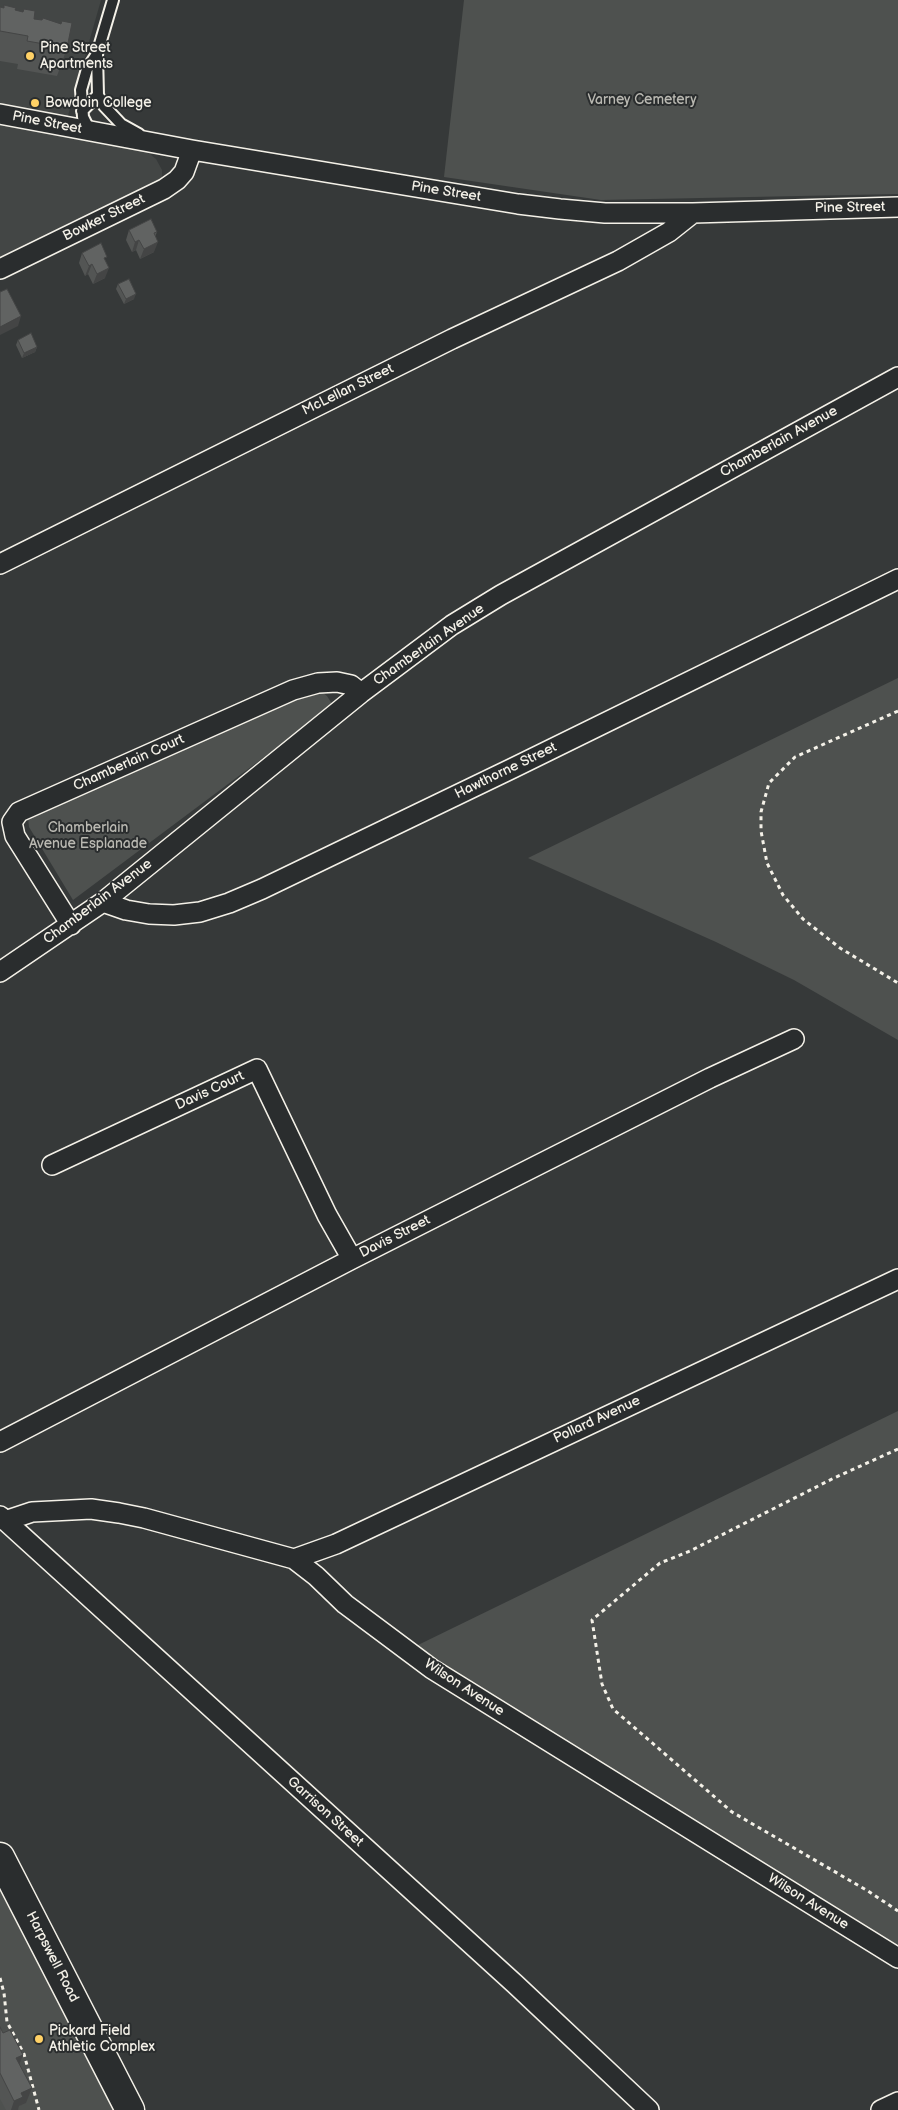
<!DOCTYPE html>
<html>
<head>
<meta charset="utf-8">
<style>
	body { margin:0 }
	canvas { display:block; background:#363939 }
</style>
</head>
<body>
<canvas width="898" height="2110"></canvas>
<script>
const context = document.querySelector('canvas').getContext('2d');
context.lineJoin = 'round';
function fill(path, color) { context.fillStyle = color; context.fill(path, 'evenodd'); }
const toPath = rows => new Path2D(rows.map(r => 'M' + r).join(''));
function strokePath(path, color, width, dash) { context.strokeStyle = color; context.lineWidth = width; context.lineCap = dash ? 'butt' : 'round'; context.setLineDash(dash || []); context.stroke(path); }
function drawText(font, color, halo, rows, align = 'center') {
  context.font = font + ' "Balsamiq Sans",sans-serif'; context.lineWidth = 4; context.setLineDash([]); context.textBaseline = 'middle'; context.strokeStyle = halo; context.fillStyle = color; for (const [text, x, y, turn = 0] of rows) {
    context.save(); context.translate(x, y); context.rotate((+turn || 0) * Math.PI / 180); context.textAlign = isNaN(turn) ? turn : align; if (halo) context.strokeText(text, 0, 0); context.fillText(text, 0, 0); context.restore();
  }
}
const built = toPath([
	[0,0,101,0,63,133,145,150,156,159,162,170,162,179,152,189,0,264]
]);
const green = toPath([
	[464,0,898,0,898,194,601,200,444,177],
	[898,678,898,1040,794,980,716,942,528,858],
	[316,693,323,693,327,696,332,704,331,707,73,900,29,827,28,817,291,698],
	[898,1411,898,1956,416,1646],
	[0,1891,58,1999,115,2110,0,2110]
]);
const path = toPath([
	[898,711,795,757,769,783,761,812,761,831,767,863,783,895,803,919,840,948,898,983],
	[898,1449,834,1478,690,1551,660,1563,592,1620,602,1684,613,1709,732,1812,868,1891,898,1911],
	[0,1978,4,1993,7,2022,24,2054,39,2110]
]);
const lane = toPath([
	[97,54,113,0],
	[82,111,98,95],
	[90,131,83,117,81,90,87,69,97,54,98,95,104,106,121,124,139,134]
]);
const street = toPath([
	[0,114,192,150,518,204,560,209,605,213,693,213,898,207],
	[0,269,164,189,177,180,184,172,192,150],
	[0,564,452,339,618,261,669,232,693,213],
	[103,902,126,910,149,914,174,915,200,912,229,903,262,889,513,768,898,579],
	[71,925,15,836,12,822,19,812,293,690,318,683,337,682,351,685,361,693],
	[0,972,103,902,361,693,452,625,501,595,898,377],
	[52,1165,257,1069,327,1215,352,1259],
	[0,1442,352,1259,710,1078,794,1039],
	[0,1516,515,1984,649,2110],
	[5,1521,32,1512,91,1509,119,1513,144,1518,294,1559,316,1576,345,1604,432,1669,898,1958],
	[294,1559,336,1544,898,1279],
	[881,2110,898,2102]
]);
const secondary = toPath([
	[0,1857,130,2110]
]);
const wall = toPath([
	[0,7,15,10,34,19,61,24,62,21,67,48,57,76,17,69,18,64,0,61],
	[129,230,157,232,155,237,154,252,140,259,136,250,132,252,126,240],
	[82,253,105,262,105,278,93,284,88,274,85,276,79,263],
	[118,284,134,299,124,304,116,289],
	[18,340,37,347,35,352,22,358,16,345],
	[0,2027,32,2088,26,2103,19,2106,18,2110,6,2110,0,2099]
]);
const shadedWall = toPath([
	[139,240,136,250,132,252,135,242],
	[158,242,154,252,140,259,144,249],
	[92,264,88,274,85,276,89,266],
	[109,268,105,278,93,284,97,274],
	[136,294,134,299,124,304,126,299],
	[21,316,18,326,0,335,0,327],
	[37,347,35,352,22,358,24,353],
	[23,2055,17,2070,16,2058],
	[32,2088,26,2103,19,2106,18,2110,11,2110,14,2101,21,2093]
]);
const building = toPath([
	[4,5,16,8,15,10,23,12,24,9,35,11,34,19,42,20,43,18,61,24,62,21,72,23,67,48,27,41,28,36,0,31,0,7,4,8,4,5],
	[151,219,157,232,154,233,158,242,144,249,139,240,135,242,129,230,151,219],
	[101,243,107,257,104,258,109,268,97,274,92,264,89,266,82,253,101,243],
	[129,279,136,294,126,299,118,284,129,279],
	[7,289,21,316,0,327,0,292,7,289],
	[31,333,37,347,24,353,18,340,31,333],
	[0,2027,3,2033,10,2030,23,2055,16,2058,32,2088,21,2093,23,2097,14,2101,0,2073,0,2027]
]);
const markers = [
	[30,56,5,"#ffd166"],
	[35,103,5,"#ffd166"],
	[39,2039,5,"#ffd166"]
];
const poiNames = [
	["Pine Street",40,48],
	["Apartments",40,64],
	["Bowdoin College",45,103],
	["Pickard Field",49,2031],
	["Athletic Complex",49,2047]
];
const parkNames = [
	["Varney Cemetery",642,100],
	["Chamberlain",88,828],
	["Avenue Esplanade",88,844]
];
const streetNames = [
	["Pine Street",47,123,11],
	["Pine Street",446,192,9],
	["Pine Street",850,208,-1],
	["Bowker Street",104,218,-26],
	["McLellan Street",348,390,-26],
	["Chamberlain Avenue",779,442,-29],
	["Chamberlain Avenue",429,645,-35],
	["Chamberlain Court",129,763,-24],
	["Hawthorne Street",506,771,-26],
	["Chamberlain Avenue",98,902,-37],
	["Davis Court",210,1091,-25],
	["Davis Street",395,1237,-27],
	["Pollard Avenue",597,1420,-25],
	["Wilson Avenue",464,1688,33],
	["Garrison Street",325,1812,42],
	["Wilson Avenue",808,1902,32],
	["Harpswell Road",52,1957,63]
];
fill(built, '#434645');
fill(green, '#4e514f');
strokePath(lane, '#f4f1e8', 14);
strokePath(street, '#f4f1e8', 22);
strokePath(secondary, '#f4f1e8', 31);
strokePath(path, '#f4f1e8', 3, [4, 4]);
strokePath(lane, '#2a2d2e', 10);
strokePath(street, '#2a2d2e', 19);
strokePath(secondary, '#2a2d2e', 28);
fill(wall, '#535554');
fill(shadedWall, '#444545');
fill(building, '#616362');
strokePath(building, '#444545', 1);
for (const [x, y, r, color] of markers) { const dot = new Path2D(); dot.arc(x, y, r, 0, 2 * Math.PI); context.fillStyle = color; context.fill(dot); strokePath(dot, '#2a2d2e', 2); }
drawText('14px', '#f4f1e8', '#2a2d2e', poiNames, 'left');
drawText('14px', '#bab9b2', '#2a2d2e', parkNames);
drawText('14px', '#f4f1e8', '#2a2d2e', streetNames);
</script>
</body>
</html>
